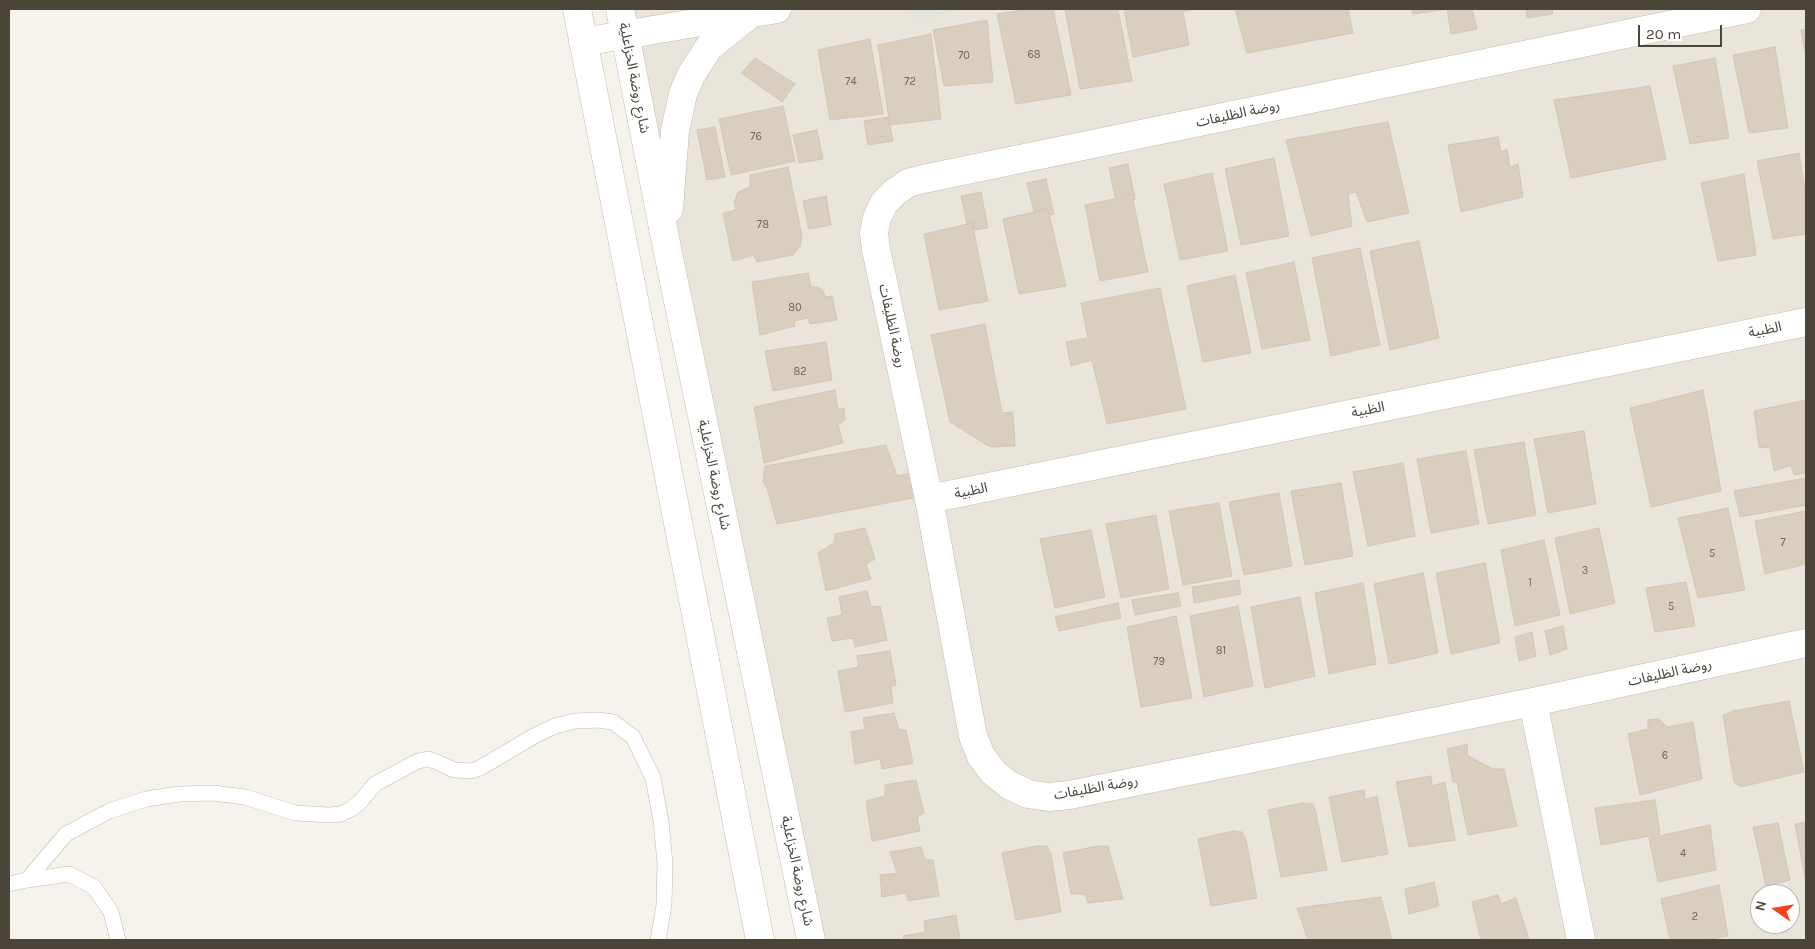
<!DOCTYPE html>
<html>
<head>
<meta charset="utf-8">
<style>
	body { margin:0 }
	#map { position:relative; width:1815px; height:949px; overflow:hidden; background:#f6f3ec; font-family:Karla,sans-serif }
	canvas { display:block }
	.frame { position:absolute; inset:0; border:10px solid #4b4439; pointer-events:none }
	.north { position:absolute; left:1750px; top:884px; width:50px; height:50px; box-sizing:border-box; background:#fff; border:1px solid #b7b4b0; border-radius:50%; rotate:283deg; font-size:14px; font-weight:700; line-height:20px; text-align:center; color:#4b4439 }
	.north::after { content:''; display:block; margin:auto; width:18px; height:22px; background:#fc3f1d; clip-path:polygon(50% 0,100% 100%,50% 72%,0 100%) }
	.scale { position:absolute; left:1638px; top:25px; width:84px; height:22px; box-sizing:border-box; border:2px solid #4b4439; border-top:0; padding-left:6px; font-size:15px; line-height:18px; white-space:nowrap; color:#4b4439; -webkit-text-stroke:4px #fff; paint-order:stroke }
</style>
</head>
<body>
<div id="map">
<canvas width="1815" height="949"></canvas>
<div class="frame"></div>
<div class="north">N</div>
<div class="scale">20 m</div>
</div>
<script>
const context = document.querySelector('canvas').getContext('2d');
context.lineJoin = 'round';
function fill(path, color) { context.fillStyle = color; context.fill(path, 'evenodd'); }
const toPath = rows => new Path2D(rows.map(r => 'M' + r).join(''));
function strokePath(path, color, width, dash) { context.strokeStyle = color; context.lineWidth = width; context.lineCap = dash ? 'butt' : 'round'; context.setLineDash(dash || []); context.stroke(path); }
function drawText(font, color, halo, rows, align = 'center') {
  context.font = font + ' Karla,"Noto Sans Arabic",sans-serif'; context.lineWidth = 4.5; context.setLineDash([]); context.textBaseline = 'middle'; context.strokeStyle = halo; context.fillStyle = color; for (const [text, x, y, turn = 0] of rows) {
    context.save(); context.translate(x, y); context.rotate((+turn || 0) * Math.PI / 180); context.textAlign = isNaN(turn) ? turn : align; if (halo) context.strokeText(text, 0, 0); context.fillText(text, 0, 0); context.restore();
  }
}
const residential = toPath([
	[619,9,1806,9,1806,940,812,940],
	[1760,894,1790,894,1790,924,1760,924]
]);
const parking = toPath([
	[905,9,969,9,917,20]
]);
const building = toPath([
	[1031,9,1053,9,1071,95,1016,104,997,14,1031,9],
	[1065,9,1118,9,1132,81,1080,89,1065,9],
	[1124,9,1195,9,1183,12,1189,45,1133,57,1124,9],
	[1235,9,1348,9,1353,33,1247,53,1235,9],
	[1411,9,1449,9,1413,14,1411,9],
	[1447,9,1472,9,1477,29,1451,34,1447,9],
	[1526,9,1552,9,1553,14,1527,18,1526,9],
	[987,20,993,82,944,86,933,30,987,20],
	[1806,29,1806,59,1801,30,1806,29],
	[931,34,941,119,890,125,878,45,931,34],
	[870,39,883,114,830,120,818,50,870,39],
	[1775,47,1788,128,1749,133,1733,55,1775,47],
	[755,58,795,84,782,102,741,73,755,58],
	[1715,58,1729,138,1690,144,1673,66,1715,58],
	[1650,86,1666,159,1571,178,1554,100,1650,86],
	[783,106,795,161,731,175,719,119,783,106],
	[888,117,893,141,868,145,864,121,888,117],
	[1388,122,1409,213,1367,222,1356,192,1348,194,1352,226,1311,236,1286,140,1388,122],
	[715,127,725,177,707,180,697,130,715,127],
	[817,130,823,159,799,163,793,135,817,130],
	[1498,137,1501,152,1507,149,1510,167,1518,164,1523,197,1461,212,1448,145,1498,137],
	[1799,153,1806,197,1806,234,1773,239,1757,161,1799,153],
	[1274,158,1289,236,1241,245,1225,169,1274,158],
	[1128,164,1135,199,1131,200,1130,194,1115,197,1109,168,1128,164],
	[788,167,802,236,800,246,793,255,757,262,754,255,733,261,723,213,736,210,734,202,738,192,750,187,750,175,788,167],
	[1212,173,1228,251,1180,260,1164,184,1212,173],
	[1744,174,1756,255,1718,261,1701,183,1744,174],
	[1046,179,1054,214,1050,215,1048,209,1034,212,1027,183,1046,179],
	[981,192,988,228,974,230,972,223,967,224,961,196,981,192],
	[1132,195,1148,272,1100,281,1085,205,1132,195],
	[826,196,831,225,809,229,803,201,826,196],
	[1048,209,1066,286,1019,294,1003,219,1048,209],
	[972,223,988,301,939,310,924,234,972,223],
	[1419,241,1439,338,1390,350,1370,251,1419,241],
	[1360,248,1380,345,1331,356,1312,258,1360,248],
	[1294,262,1310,340,1262,349,1246,273,1294,262],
	[808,273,811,287,818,287,823,291,826,297,832,296,837,320,810,324,808,318,794,321,795,326,760,335,752,282,808,273],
	[1235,275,1251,353,1203,362,1187,286,1235,275],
	[1160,288,1186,409,1107,424,1092,360,1071,366,1066,342,1088,338,1081,303,1160,288],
	[985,324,1002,413,1013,412,1015,446,990,447,950,422,931,335,985,324],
	[826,342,832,380,773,391,765,351,826,342],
	[835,390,838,410,844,408,845,420,838,425,843,443,764,463,754,407,835,390],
	[1703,390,1721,491,1651,507,1630,408,1703,390],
	[1806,400,1806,473,1794,475,1791,465,1774,471,1770,448,1759,447,1754,411,1806,400],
	[1584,431,1596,504,1548,513,1534,439,1584,431],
	[1524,442,1536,515,1488,524,1474,450,1524,442],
	[886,445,897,476,916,472,918,497,777,524,767,488,763,482,765,466,886,445],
	[1466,451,1479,524,1431,533,1417,459,1466,451],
	[1403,463,1415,536,1368,546,1353,472,1403,463],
	[1806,478,1806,505,1740,517,1734,491,1806,478],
	[1341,483,1353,556,1305,565,1291,491,1341,483],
	[1279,493,1292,566,1244,575,1229,502,1279,493],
	[1219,503,1232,576,1183,585,1169,511,1219,503],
	[1728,508,1745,590,1698,598,1678,518,1728,508],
	[1806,511,1806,564,1765,574,1755,521,1806,511],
	[1156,515,1169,589,1121,598,1106,524,1156,515],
	[865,528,875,559,866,564,871,579,826,591,818,553,834,543,835,534,865,528],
	[1599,528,1615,603,1570,614,1555,538,1599,528],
	[1091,530,1105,597,1055,608,1040,539,1091,530],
	[1544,540,1560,615,1515,626,1501,550,1544,540],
	[1485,563,1500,643,1451,654,1436,573,1485,563],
	[1423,573,1438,653,1389,664,1374,584,1423,573],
	[1239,580,1241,594,1194,603,1192,587,1239,580],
	[1686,582,1695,626,1655,632,1646,588,1686,582],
	[1363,583,1376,664,1329,674,1315,593,1363,583],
	[867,591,871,607,880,606,887,640,855,647,853,638,832,641,827,618,842,615,839,597,867,591],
	[1178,593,1181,606,1135,615,1132,600,1178,593],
	[1300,597,1315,676,1265,688,1251,607,1300,597],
	[1118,603,1121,618,1059,631,1055,617,1118,603],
	[1238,606,1253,686,1204,697,1190,616,1238,606],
	[1176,616,1192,698,1141,707,1127,627,1176,616],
	[1563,626,1567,649,1550,655,1545,631,1563,626],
	[1532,632,1536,656,1519,661,1515,637,1532,632],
	[890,651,896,685,891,686,893,703,845,712,838,671,859,667,857,656,890,651],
	[1789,701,1804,772,1741,787,1734,782,1723,715,1733,711,1789,701],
	[894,713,899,730,906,730,913,763,882,769,880,759,855,764,851,732,865,729,863,718,894,713],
	[1659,719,1667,727,1693,722,1702,779,1640,795,1628,734,1648,729,1648,720,1659,719],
	[1467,744,1468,756,1493,769,1504,769,1517,826,1468,835,1457,782,1453,782,1447,749,1467,744],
	[1431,776,1432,786,1445,782,1455,840,1409,847,1396,782,1431,776],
	[916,780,924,813,917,817,920,831,872,841,866,801,885,796,885,785,916,780],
	[1364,790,1365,800,1377,796,1388,854,1342,862,1329,797,1364,790],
	[1655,800,1660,834,1601,845,1595,808,1655,800],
	[1303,803,1313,804,1316,812,1327,870,1281,877,1268,810,1303,803],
	[1806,822,1806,884,1795,824,1806,822],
	[1778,823,1790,880,1766,886,1753,827,1778,823],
	[1710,825,1716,870,1658,882,1649,838,1710,825],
	[1233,831,1242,832,1246,840,1257,898,1211,906,1198,839,1233,831],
	[1037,846,1047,846,1051,854,1061,912,1016,920,1002,853,1037,846],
	[1098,846,1108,846,1123,899,1088,903,1085,894,1071,894,1063,853,1098,846],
	[921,847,925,860,933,860,939,896,908,901,906,893,882,897,880,875,897,873,890,852,921,847],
	[1434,882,1439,906,1409,914,1405,889,1434,882],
	[1719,885,1728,936,1705,940,1670,940,1661,899,1719,885],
	[1498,895,1501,904,1516,898,1529,940,1481,940,1472,902,1498,895],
	[1381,897,1392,940,1308,940,1297,908,1381,897],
	[956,915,960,940,904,940,903,936,925,932,924,921,956,915]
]);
const service = toPath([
	[27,880,66,834,109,811,146,799,179,794,213,793,245,797,295,813,329,815,341,814,351,809,360,802,375,784,418,761,428,759,437,762,454,770,472,771,480,768,534,736,555,726,575,721,598,720,613,722,633,737,653,778,661,821,665,864,664,905,658,940],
	[9,884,27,880,69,874,94,887,111,912,118,940]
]);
const minor = toPath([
	[577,9,760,940],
	[620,9,667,248,811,940],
	[1747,9,923,179,908,183,895,192,884,203,877,218,874,233,876,249,929,499,973,736,981,756,993,772,1009,785,1028,794,1049,797,1069,795,1533,702,1806,643],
	[583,42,777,9],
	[669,209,675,131,683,94,691,75,709,47,749,15],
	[929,499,1806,322],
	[1533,702,1581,940]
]);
const numberNames = [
	["68",1034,55],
	["70",964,56],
	["74",851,82],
	["72",910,82],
	["76",756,137],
	["78",763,225],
	["80",795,308],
	["82",800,372],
	["7",1783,543],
	["5",1712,554],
	["3",1585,571],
	["1",1530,583],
	["5",1671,607],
	["81",1221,651],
	["79",1159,662],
	["6",1665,756],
	["4",1683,854],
	["2",1695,917]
];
const streetNames = [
	["شارع روضة الخزاعلية",634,78,79],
	["روضة الظليفات",1238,114,-12],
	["روضة الظليفات",892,326,78],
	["الظبية",1765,330,-11],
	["الظبية",1368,410,-11],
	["شارع روضة الخزاعلية",714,475,78],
	["الظبية",971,491,-11],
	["روضة الظليفات",1670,673,-12],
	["روضة الظليفات",1096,788,-10],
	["شارع روضة الخزاعلية",797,871,78]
];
fill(residential, '#eae5da');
fill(parking, '#e5e3e0');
fill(building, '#d8cfc1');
strokePath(building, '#d3c7b4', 1);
strokePath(service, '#c2bbae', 16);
strokePath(minor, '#c2bbae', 29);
strokePath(service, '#fff', 15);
strokePath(minor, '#fff', 28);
drawText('11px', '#6e675b', null, numberNames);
drawText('14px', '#4b4439', '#fff', streetNames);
</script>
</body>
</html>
